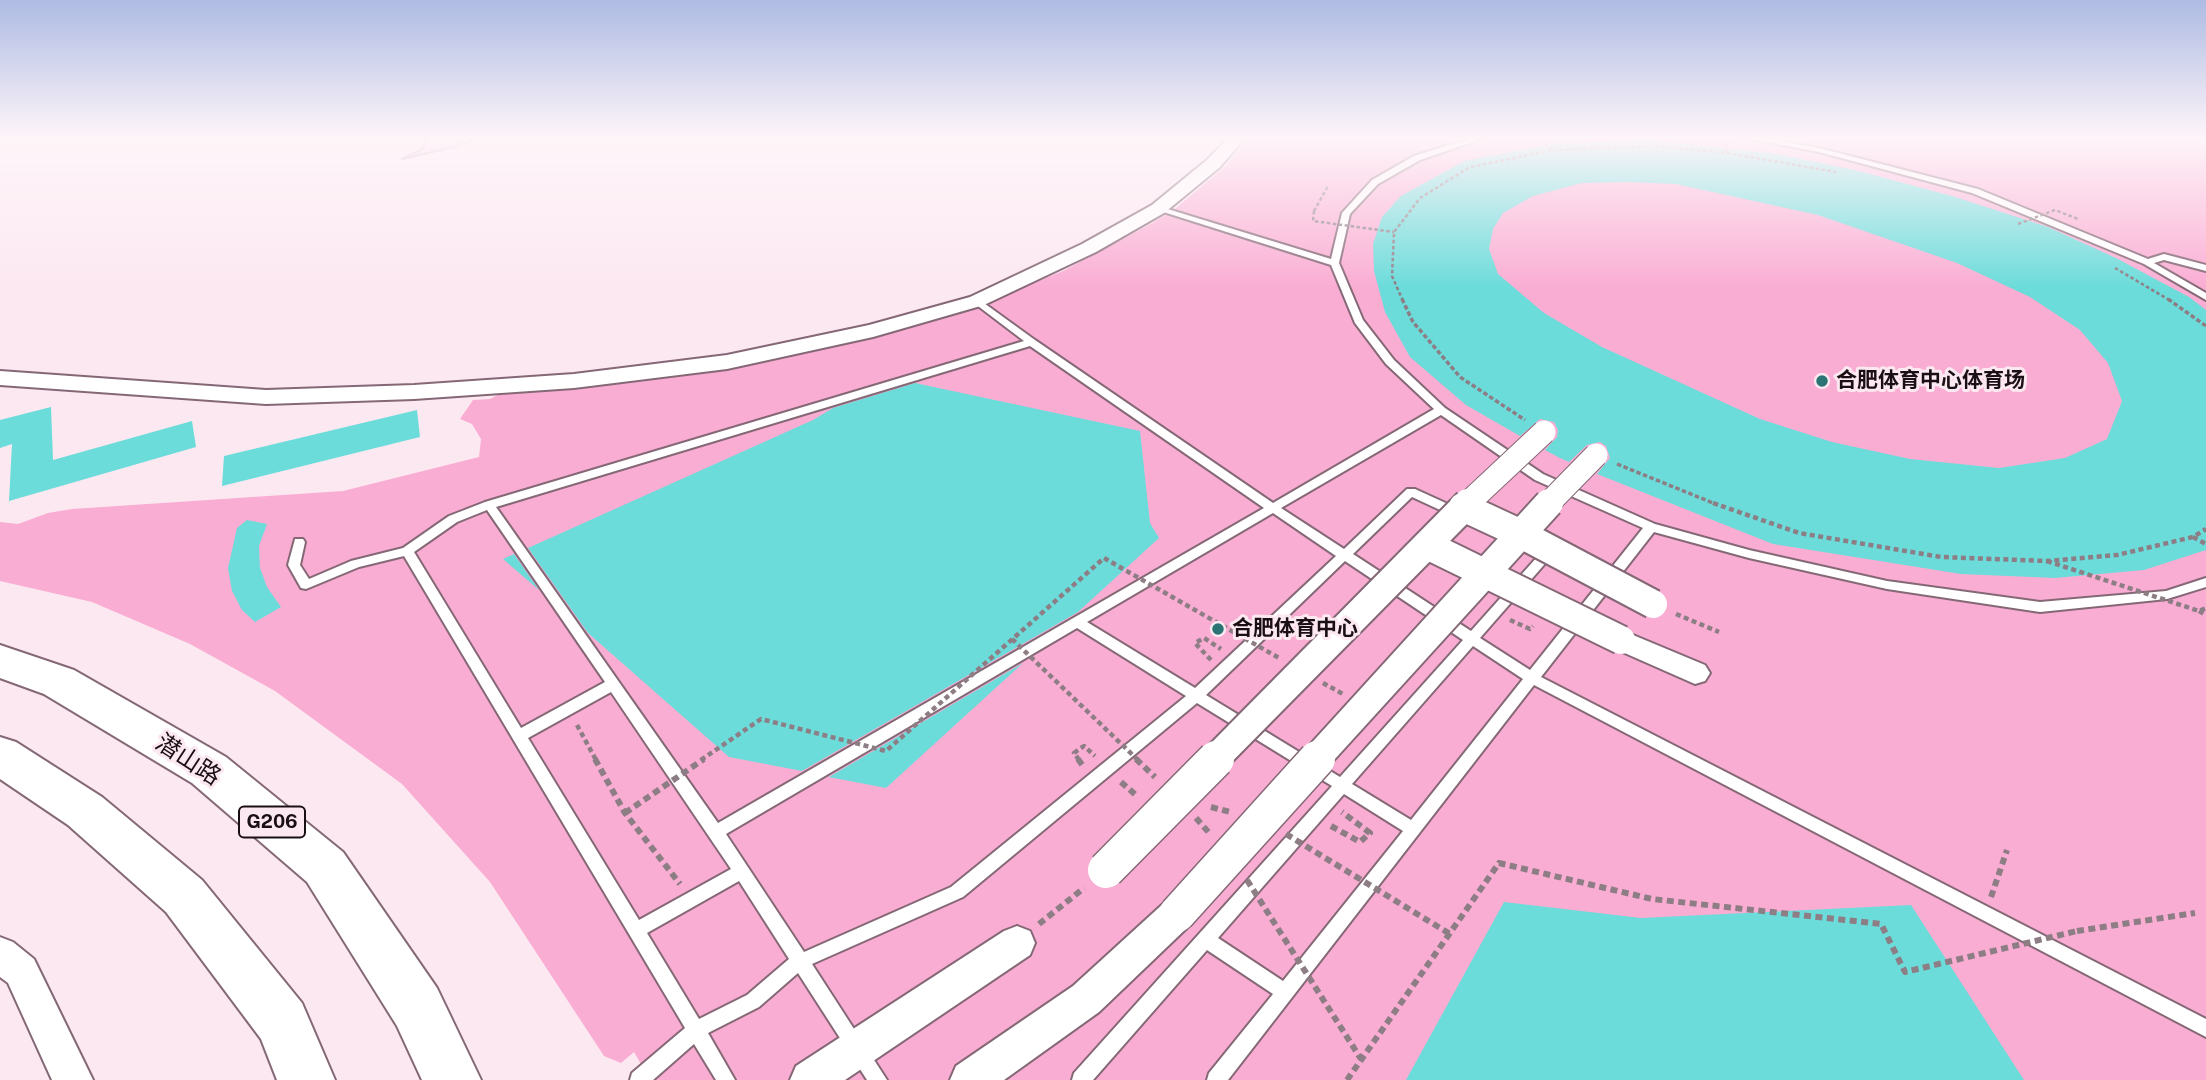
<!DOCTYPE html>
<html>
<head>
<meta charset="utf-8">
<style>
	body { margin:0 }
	canvas { display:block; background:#fce8f1 }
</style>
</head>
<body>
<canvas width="2206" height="1080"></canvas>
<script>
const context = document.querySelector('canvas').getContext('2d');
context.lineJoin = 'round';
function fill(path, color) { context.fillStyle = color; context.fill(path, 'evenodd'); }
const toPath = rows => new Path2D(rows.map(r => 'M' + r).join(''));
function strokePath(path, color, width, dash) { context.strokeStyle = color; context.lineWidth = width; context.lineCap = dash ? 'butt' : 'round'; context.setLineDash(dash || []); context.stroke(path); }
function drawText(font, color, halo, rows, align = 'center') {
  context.font = font + ' "Public Sans","Noto Sans SC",sans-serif'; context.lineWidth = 6; context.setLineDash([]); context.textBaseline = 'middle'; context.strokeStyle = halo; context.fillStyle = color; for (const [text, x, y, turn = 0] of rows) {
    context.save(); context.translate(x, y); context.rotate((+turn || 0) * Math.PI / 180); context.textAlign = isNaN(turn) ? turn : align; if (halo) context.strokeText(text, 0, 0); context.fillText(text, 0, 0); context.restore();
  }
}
const green = toPath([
	[1249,137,2206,137,2206,1080,650,1080,634,1052,621,1063,604,1056,490,882,402,784,275,691,190,644,92,602,0,581,0,522,18,524,48,513,72,509,343,491,479,457,481,439,472,424,460,419,473,400,490,399,505,391,802,351,940,318,968,309,1063,271,1154,222,1176,208,1227,165]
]);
const water = toPath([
	[425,137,482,137,454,147,402,159,424,148,425,137]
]);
const building = toPath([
	[1650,140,1777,154,1859,171,1952,196,2048,227,2116,258,2189,297,2206,310,2206,550,2144,570,2055,578,1961,574,1773,544,1597,474,1610,458,1606,446,1600,442,1587,445,1569,462,1558,457,1545,450,1557,437,1558,430,1554,422,1540,419,1520,436,1466,405,1410,357,1385,312,1374,271,1373,244,1382,217,1401,196,1464,161,1559,143],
	[1627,182,1676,184,1818,215,1957,263,2030,297,2080,330,2108,363,2122,401,2107,439,2065,458,1999,468,1910,459,1832,442,1760,419,1602,347,1544,313,1498,274,1489,249,1493,229,1503,213,1533,196,1582,183],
	[915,383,1140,431,1150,523,1159,538,1078,612,802,771,729,757,588,633,528,548,813,420,833,408],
	[51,407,53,460,192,421,196,447,9,501,12,444,0,448,0,420],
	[417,410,420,437,222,486,224,456],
	[247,520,267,524,259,546,260,568,267,587,281,607,255,622,242,610,232,591,228,568,237,528],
	[514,554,539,590,503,559],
	[1023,663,886,788,829,777],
	[1504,902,1641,918,1911,905,2024,1080,1406,1080]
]);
const pathFar3 = toPath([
	[1535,137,1553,150],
	[1723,137,1727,153],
	[1314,211,1328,186],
	[2115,268,2171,301],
	[1403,301,1392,276,1394,232,1420,198,1470,167,1554,150,1656,146,1727,153,1836,172]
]);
const pathFar2 = toPath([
	[1402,299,1413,322,1460,377,1525,420],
	[2168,299,2206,326],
	[1617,464,1718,505]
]);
const pathFar1 = toPath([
	[1713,503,1799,533,1941,557,2047,561,2117,555,2193,537,2206,529],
	[2193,537,2206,544],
	[2199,611,2206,615],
	[1676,614,1719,632],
	[1510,620,1530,629,1533,626],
	[1211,660,1195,643,1204,638,1221,649],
	[577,725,596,760],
	[1079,760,1074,753,1084,746,1095,756]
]);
const path = toPath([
	[595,759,625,813,680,884],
	[1078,759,1083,766],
	[1121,782,1138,797],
	[1331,826,1360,842,1370,833,1342,812],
	[1991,897,2007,850],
	[1039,924,1084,888],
	[2077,931,2195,913]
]);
const lane = toPath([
	[1475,137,1487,137,1420,160,1378,184,1350,214,1339,263,1363,320,1394,360,1445,408,1543,474,1655,524,1749,550,1887,581,2040,602,2166,591,2206,578,2206,587,2167,599,2040,612,1887,589,1749,558,1654,532,1541,677,2206,1019,2206,1037,1534,685,1228,1080,1207,1080,1209,1073,1273,994,1207,950,1093,1080,1072,1080,1074,1073,1332,786,1197,703,963,897,812,964,887,1080,867,1080,798,973,759,1007,708,1033,735,1080,716,1080,694,1044,653,1080,630,1080,632,1073,685,1028,404,556,359,567,306,589,301,588,288,565,295,539,303,539,305,542,300,565,309,579,351,561,403,548,449,516,485,502,1024,341,974,303,974,299,977,298,1035,340,1273,503,1434,409,1386,364,1355,323,1331,265,1154,209,1161,207,1331,259,1342,213,1372,180,1414,156,1475,137],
	[1030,346,1264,508,718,823,496,507,1030,346],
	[1441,415,1535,480,1643,528,1530,670,1480,638,1550,558,1552,555,1550,552,1540,548,1536,549,1534,552,1538,556,1471,631,1353,554,1412,497,1453,516,1461,516,1463,513,1461,510,1415,489,1407,489,1344,549,1281,508,1441,415],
	[487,510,605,682,521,728,414,552,457,522,487,510],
	[1273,513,1336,556,1195,688,1087,622,1273,513],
	[1345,561,1463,640,1340,777,1206,695,1345,561],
	[1077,628,1186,696,951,887,804,952,726,834,1077,628],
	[1473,646,1523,679,1411,820,1352,784,1473,646],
	[611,692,731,869,639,920,528,738,611,692],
	[1344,794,1403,831,1283,981,1218,938,1344,794],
	[739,881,789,959,747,995,699,1019,647,933,739,881],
	[1741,137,1759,137,1819,148,1978,189,2148,259,2164,254,2206,265,2206,271,2164,260,2154,263,2206,293,2206,300,2144,264,1972,193,1819,152,1741,137]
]);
const street = toPath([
	[1229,137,1246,137,1220,167,1164,213,1096,252,984,305,873,337,727,369,574,388,414,399,266,404,0,385,0,371,266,390,414,385,574,374,727,355,869,325,970,297,1082,244,1152,205,1208,159,1229,137],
	[1621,630,1705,665,1710,673,1705,681,1695,684,1611,647,1607,640,1611,633,1621,630],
	[1177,898,1190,903,1195,914,1190,925,1099,1012,1004,1080,950,1080,956,1066,1073,986,1164,903,1177,898],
	[1017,926,1030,931,1035,943,1030,955,845,1080,790,1080,796,1066,1004,931,1017,926],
	[0,937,13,942,34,959,93,1080,52,1080,8,983,0,977,0,937]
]);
const primary = toPath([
	[0,645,74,670,226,757,343,852,437,988,481,1080,422,1080,397,1026,307,882,192,783,44,694,0,678,0,645],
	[0,737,16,742,102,797,202,880,302,1003,335,1080,277,1080,261,1039,166,912,68,825,0,779,0,737]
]);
const pathBridgeFar2 = toPath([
	[1314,211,1313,221,1394,232],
	[2018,224,2055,210,2078,219]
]);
const pathBridgeFar1 = toPath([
	[2047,561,2199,611,2206,608],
	[1012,639,1138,760],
	[1323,683,1343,694],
	[701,760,761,719,886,751,1104,558,1279,658]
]);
const pathBridge = toPath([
	[1136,759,1155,777],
	[1211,807,1230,812],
	[625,813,704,759],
	[1196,818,1211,835],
	[1286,834,1450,934],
	[1247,880,1361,1059],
	[1347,1080,1499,863,1652,899,1881,924,1905,972,2077,931]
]);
const streetBridgeFar2 = toPath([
	[1466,505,1544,432],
	[1547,505,1596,455]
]);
const streetBridgeFar1 = toPath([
	[1463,507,1519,533,1653,604],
	[1427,545,1621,640],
	[1214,760,1468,503],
	[1315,760,1549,503]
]);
const streetBridge = toPath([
	[1106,870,1216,759],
	[1177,914,1317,759]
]);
const markers = [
	[1822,381,7,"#2b7473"],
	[1218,629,7,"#2b7473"]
];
const shields = [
	[272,822,66]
];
const shieldNames = [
	["G206",272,822]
];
const poiNames = [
	["合肥体育中心体育场",1836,381],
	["合肥体育中心",1232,629]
];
const nearStreetnames = [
	["潜山路",188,760,33]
];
fill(green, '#faadd3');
fill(water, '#f7c6dc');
strokePath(water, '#b58fa0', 2);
fill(building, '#6bdcda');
strokePath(lane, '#856876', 4);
strokePath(street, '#856876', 4);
strokePath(primary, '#856876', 4);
strokePath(pathFar3, '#8d7d85', 2.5, [3.5, 2.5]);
strokePath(pathFar2, '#8d7d85', 3.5, [4.5, 2.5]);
strokePath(pathFar1, '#8d7d85', 4.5, [5, 3.5]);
strokePath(path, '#8d7d85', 6, [7, 4.5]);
fill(lane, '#fff');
fill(street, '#fff');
fill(primary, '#fff');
strokePath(streetBridgeFar2, '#856876', 25, []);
strokePath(streetBridgeFar1, '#856876', 32, []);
strokePath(streetBridge, '#856876', 39, []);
strokePath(pathBridgeFar2, '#8d7d85', 2.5, [3.5, 2.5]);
strokePath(pathBridgeFar1, '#8d7d85', 4.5, [5, 3.5]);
strokePath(pathBridge, '#8d7d85', 6, [7, 4.5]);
strokePath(streetBridgeFar2, '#fff', 23);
strokePath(streetBridgeFar1, '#fff', 28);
strokePath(streetBridge, '#fff', 36);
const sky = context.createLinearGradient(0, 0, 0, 288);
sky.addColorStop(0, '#aebbe3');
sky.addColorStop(0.48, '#fef5f9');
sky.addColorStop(1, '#fef5f900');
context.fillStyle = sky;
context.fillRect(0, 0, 2206, 288);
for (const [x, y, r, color] of markers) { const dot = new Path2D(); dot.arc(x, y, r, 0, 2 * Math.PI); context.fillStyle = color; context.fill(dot); strokePath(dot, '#fce8f1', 2.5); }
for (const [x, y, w] of shields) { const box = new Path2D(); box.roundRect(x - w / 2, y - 15.5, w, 31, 5); context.fillStyle = '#fce8f1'; context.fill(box); strokePath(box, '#1a0f14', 2); }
drawText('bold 19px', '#1a0f14', null, shieldNames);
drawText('bold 21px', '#1a0f14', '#fce8f1', poiNames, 'left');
drawText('24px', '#1a0f14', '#fce8f1', nearStreetnames);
</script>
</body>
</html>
